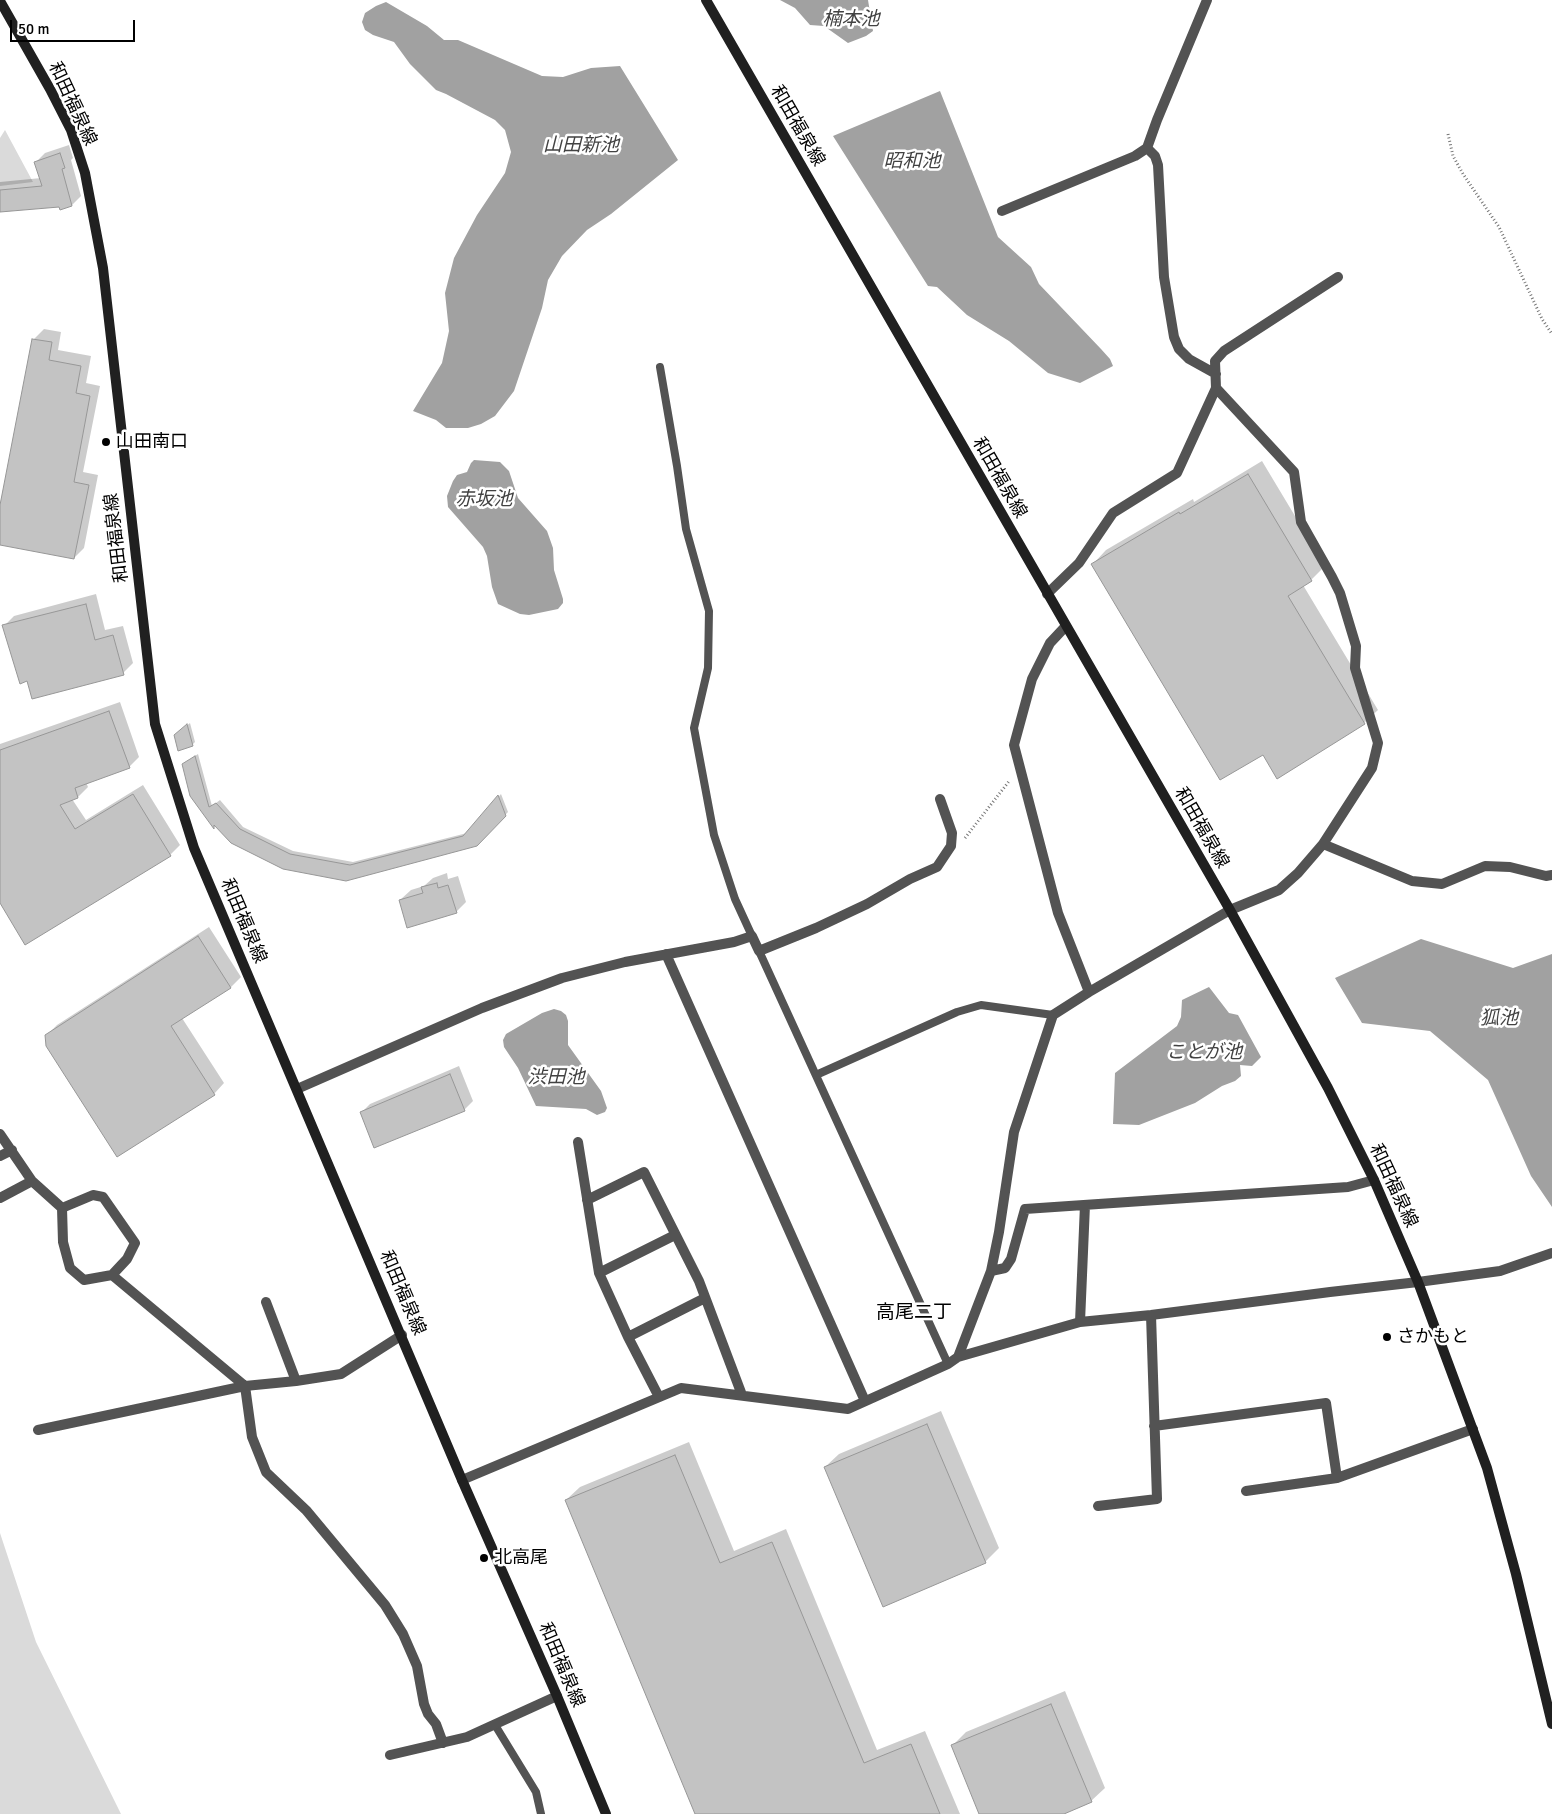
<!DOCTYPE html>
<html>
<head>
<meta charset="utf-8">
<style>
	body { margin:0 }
	#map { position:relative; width:1552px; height:1814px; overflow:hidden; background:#fff; font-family:Signika,sans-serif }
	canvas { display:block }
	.scale { position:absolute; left:10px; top:20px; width:125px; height:22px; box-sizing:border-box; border:2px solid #000; border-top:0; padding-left:6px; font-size:15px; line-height:18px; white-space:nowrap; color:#000; -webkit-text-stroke:4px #fff; paint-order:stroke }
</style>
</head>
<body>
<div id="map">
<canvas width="1552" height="1814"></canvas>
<div class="scale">50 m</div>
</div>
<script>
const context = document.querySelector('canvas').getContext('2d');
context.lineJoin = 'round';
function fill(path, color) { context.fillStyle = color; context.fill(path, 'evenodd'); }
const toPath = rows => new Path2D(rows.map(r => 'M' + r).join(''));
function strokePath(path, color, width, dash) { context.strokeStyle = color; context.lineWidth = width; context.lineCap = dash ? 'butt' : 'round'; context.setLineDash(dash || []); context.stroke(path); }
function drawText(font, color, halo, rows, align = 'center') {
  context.font = font + ' Signika,"Noto Sans JP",sans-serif'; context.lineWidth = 5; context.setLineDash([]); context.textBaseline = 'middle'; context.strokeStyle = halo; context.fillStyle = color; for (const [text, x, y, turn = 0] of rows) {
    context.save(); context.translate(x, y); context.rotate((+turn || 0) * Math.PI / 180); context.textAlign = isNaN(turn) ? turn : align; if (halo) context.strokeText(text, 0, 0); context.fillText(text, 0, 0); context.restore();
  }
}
const green = toPath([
	[5,130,33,182,0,186,0,138],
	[0,1533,36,1642,121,1814,0,1814]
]);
const water = toPath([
	[780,0,868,0,873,31,866,36,848,43,824,26,810,25,795,8],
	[386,2,427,26,444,40,458,40,542,76,563,77,591,68,620,66,678,160,611,214,587,230,562,256,548,280,542,308,514,391,495,416,481,424,468,428,446,428,436,420,413,411,442,363,449,331,445,293,454,258,477,215,505,173,511,152,505,130,495,120,446,94,436,90,410,64,394,42,373,35,365,30,362,22,365,13,376,6],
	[940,91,998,237,1031,267,1039,284,1101,349,1110,359,1113,366,1080,383,1048,373,1009,341,967,315,937,287,928,286,833,136],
	[474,460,500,462,509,471,518,498,547,531,553,548,554,570,563,599,563,603,558,609,529,615,520,614,498,604,492,587,487,556,483,547,448,507,447,496,453,481,457,475,467,472,471,463],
	[1421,939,1513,968,1552,954,1552,1207,1531,1176,1488,1080,1430,1031,1362,1023,1335,978],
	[1209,987,1229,1013,1238,1015,1261,1057,1252,1066,1240,1065,1241,1076,1235,1081,1222,1086,1195,1103,1139,1125,1113,1124,1115,1073,1177,1026,1181,1017,1182,1000],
	[554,1009,561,1011,566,1015,568,1021,568,1045,601,1091,607,1108,605,1112,597,1115,586,1109,536,1106,518,1068,504,1047,503,1040,506,1034,542,1013]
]);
const shadow = toPath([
	[69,145,73,158,71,160,81,196,72,205,0,211,0,182,41,178,36,162,45,153],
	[44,329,61,332,58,350,91,356,86,383,100,386,83,472,98,475,84,548,74,558,0,544,0,512,33,340],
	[1262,461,1325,566,1311,580,1303,585,1378,710,1364,723,1263,754,1093,564,1106,550,1193,499,1194,502],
	[96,594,105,630,123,626,133,663,123,673,28,680,4,626,14,616],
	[120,702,139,757,129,767,86,782,88,787,78,797,72,799,86,820,143,785,180,845,170,855,0,901,0,744],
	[190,723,195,742,192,745,178,733],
	[198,754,212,806,220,800,243,827,293,851,353,862,467,833,501,794,508,812,476,845,346,879,216,825,214,827,186,762],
	[447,873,448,879,458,876,466,902,456,912,400,900,411,890,424,886,433,878],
	[209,927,241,977,231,987,182,1018,224,1083,214,1094,118,1155,46,1036,57,1025],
	[459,1066,473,1101,464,1110,375,1147,362,1112,370,1104],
	[941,1411,999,1548,985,1562,825,1467,839,1454],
	[689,1442,734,1551,786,1529,877,1750,925,1731,960,1814,697,1814,566,1500,580,1487],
	[1065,1691,1105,1788,1091,1801,1061,1814,981,1814,952,1746,966,1732]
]);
const building = toPath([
	[60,153,65,168,62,169,72,206,60,210,59,207,0,212,0,190,42,186,34,162,60,153],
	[32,339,52,342,49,360,81,366,76,393,90,396,74,482,89,485,74,559,0,545,0,505,32,339],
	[1248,474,1312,581,1288,596,1365,724,1277,779,1263,755,1220,780,1091,564,1179,512,1180,514,1248,474],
	[86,604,95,640,113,635,124,675,32,699,27,681,20,684,2,625,86,604],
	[109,711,130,768,75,788,78,798,60,805,75,829,133,794,171,856,25,945,0,903,0,750,109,711],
	[187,724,193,746,178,751,174,735,187,724],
	[195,756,209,807,216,803,240,829,290,854,350,865,463,836,498,795,506,816,477,846,346,881,283,869,231,843,214,825,214,829,190,796,182,764,195,756],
	[437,883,438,888,448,885,457,913,407,928,399,900,423,893,421,887,437,883],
	[198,936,231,988,171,1026,215,1095,117,1157,46,1046,45,1035,198,936],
	[450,1074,465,1111,374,1148,360,1112,450,1074],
	[927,1424,986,1563,883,1607,824,1467,927,1424],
	[675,1455,720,1563,772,1542,864,1763,911,1744,940,1814,695,1814,565,1500,675,1455],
	[1051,1704,1092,1802,1064,1814,979,1814,951,1745,1051,1704]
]);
const path = toPath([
	[1448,134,1453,156,1463,174,1499,227,1542,319,1552,334],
	[965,838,1010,780]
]);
const service = toPath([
	[660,367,677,466,686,529,709,611,708,668,694,728,714,835,735,899,752,936],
	[759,951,948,1364],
	[816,1075,957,1012,981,1005,1053,1015],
	[495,1725,536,1792,541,1814]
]);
const minor = toPath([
	[1147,148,1155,156,1158,165,1164,277,1174,337,1179,349,1189,359,1216,374],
	[1002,211,1135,156,1147,148,1157,120,1207,0],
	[1047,594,1079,563,1113,513,1177,473,1216,388,1215,361,1224,351,1338,277],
	[1065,627,1050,643,1032,679,1014,745,1058,913,1089,992],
	[1323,844,1412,881,1442,884,1485,866,1510,867,1546,876,1552,875],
	[666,954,865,1401],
	[297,1089,482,1008,562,978,625,962,734,942,752,936,759,951,816,928,867,904,910,879,937,867,951,846,952,833,940,799],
	[0,1134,32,1181,62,1208,63,1242,70,1268,84,1280,112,1275,245,1386,252,1437,266,1472,306,1510,385,1605,403,1634,417,1666,424,1704,428,1714,436,1724,443,1743],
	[578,1142,599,1273,628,1337,659,1397],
	[0,1156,12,1150],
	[0,1198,32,1181],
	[587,1200,644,1172,699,1281,742,1395],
	[62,1208,93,1195,103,1197,135,1243,127,1259,112,1275],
	[991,1271,1005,1268,1011,1259,1025,1209,1348,1187,1374,1180],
	[599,1273,675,1235],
	[266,1302,296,1381],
	[1080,1322,1085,1205],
	[628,1337,705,1298],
	[958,1357,991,1271,999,1232,1014,1132,1053,1015,1089,992,1230,910,1279,890,1298,873,1323,844,1372,768,1378,743,1355,668,1356,646,1340,593,1332,577,1301,522,1294,472,1216,388],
	[1154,1426,1326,1403,1337,1478],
	[38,1430,245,1386,296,1381,341,1374,402,1335],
	[462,1480,681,1388,848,1409,948,1364,958,1357,1080,1322,1151,1315,1330,1292,1418,1282,1500,1271,1552,1253],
	[1246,1491,1337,1478,1473,1429],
	[1098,1506,1157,1499,1151,1315],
	[390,1755,467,1737,557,1696]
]);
const secondary = toPath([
	[706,0,1230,910,1328,1088,1374,1180,1418,1282,1487,1468,1516,1574,1552,1724],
	[0,1,50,89,71,130,85,173,103,268,155,724,194,848,462,1480,557,1696,606,1814]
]);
const markers = [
	[106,442,5,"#000"],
	[1387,1337,5,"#000"],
	[484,1558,5,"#000"]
];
const streetNames = [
	["和田福泉線",72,104,65],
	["和田福泉線",797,126,60],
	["和田福泉線",999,478,60],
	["和田福泉線",117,538,-97],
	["和田福泉線",1201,828,60],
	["和田福泉線",243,921,67],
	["和田福泉線",1393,1186,65],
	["和田福泉線",402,1293,67],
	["和田福泉線",561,1665,67]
];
const poiNames = [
	["山田南口",116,442],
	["さかもと",1397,1337],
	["北高尾",494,1558]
];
const waterNames = [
	["楠本池",851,20],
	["山田新池",581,146],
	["昭和池",912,162],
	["赤坂池",484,500],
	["狐池",1499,1019],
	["ことが池",1204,1053],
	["渋田池",556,1078]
];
const neighbourhoodNames = [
	["高尾二丁",914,1313]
];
fill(green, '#dadada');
fill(water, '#a1a1a1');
fill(shadow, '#0003');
fill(building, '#c3c3c3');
strokePath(building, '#979797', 1);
strokePath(path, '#757575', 3, [1, 2.5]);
strokePath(service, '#535353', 8);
strokePath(minor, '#535353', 10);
strokePath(secondary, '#202020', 10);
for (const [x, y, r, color] of markers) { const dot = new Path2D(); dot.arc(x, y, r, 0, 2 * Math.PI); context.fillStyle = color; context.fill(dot); strokePath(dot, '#fff', 2); }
drawText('18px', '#000', '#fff', streetNames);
drawText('18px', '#000', '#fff', poiNames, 'left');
drawText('italic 19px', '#424242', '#fff', waterNames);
drawText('19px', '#000', '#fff', neighbourhoodNames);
</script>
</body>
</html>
